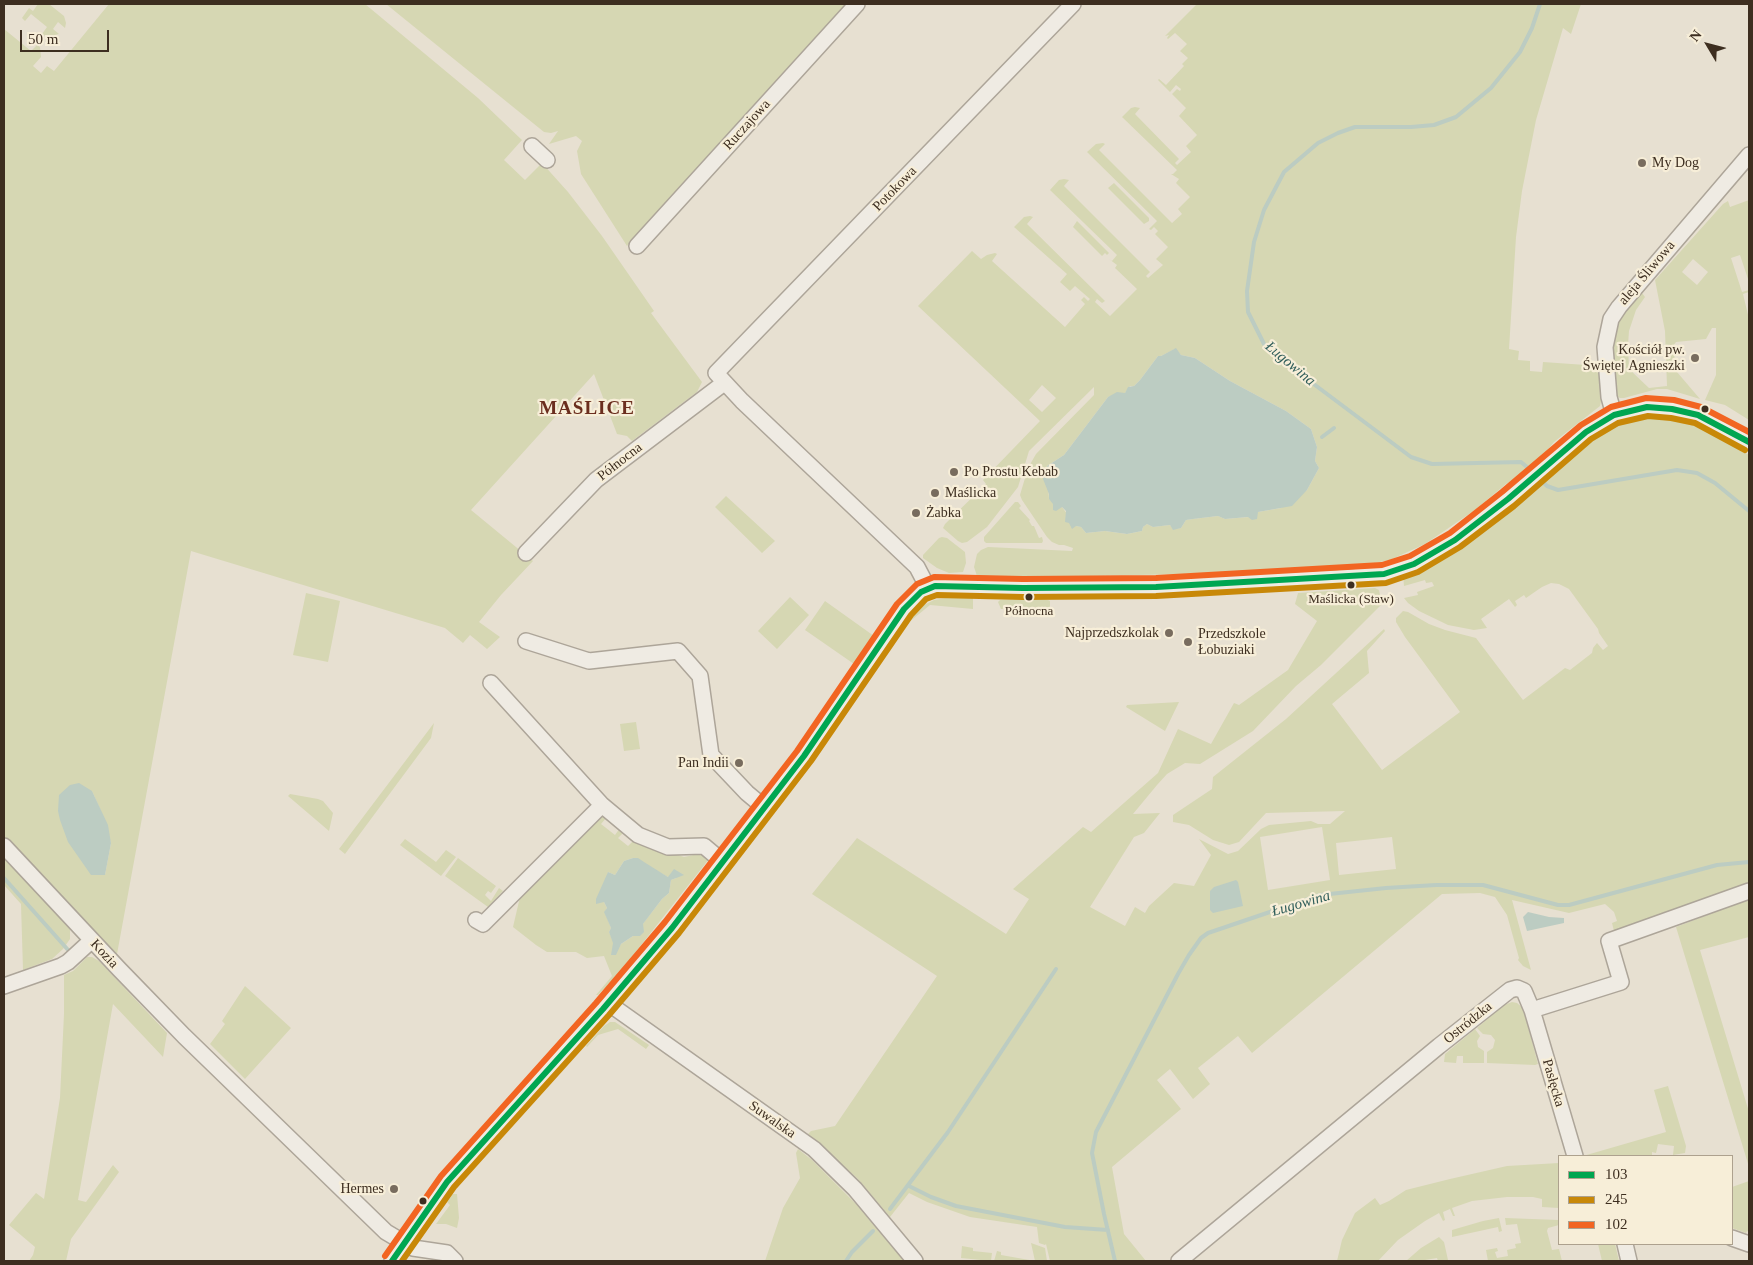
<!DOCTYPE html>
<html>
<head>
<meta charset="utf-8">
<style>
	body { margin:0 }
	#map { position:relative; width:1753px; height:1265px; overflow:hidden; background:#e7e0d1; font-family:Georgia,serif }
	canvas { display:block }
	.frame { position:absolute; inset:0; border:5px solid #3d2e20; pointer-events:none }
	.legend { position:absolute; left:1558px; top:1155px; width:175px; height:90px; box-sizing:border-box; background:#f7eed8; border:1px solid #ada18e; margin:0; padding:6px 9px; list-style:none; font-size:15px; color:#3d2e20 }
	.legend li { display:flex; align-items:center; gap:10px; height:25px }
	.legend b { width:25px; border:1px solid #ada18e }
	.north { position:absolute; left:1683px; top:20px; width:50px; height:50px; -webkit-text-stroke:4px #f7eed8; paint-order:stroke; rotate:307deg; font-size:14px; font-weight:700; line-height:20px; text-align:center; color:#3d2e20 }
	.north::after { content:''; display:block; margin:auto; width:18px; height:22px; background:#3d2e20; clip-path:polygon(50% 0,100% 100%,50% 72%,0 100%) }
	.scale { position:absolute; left:20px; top:30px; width:89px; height:22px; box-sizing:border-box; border:2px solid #3d2e20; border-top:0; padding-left:6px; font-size:15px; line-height:18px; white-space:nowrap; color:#3d2e20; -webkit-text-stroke:4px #f7eed8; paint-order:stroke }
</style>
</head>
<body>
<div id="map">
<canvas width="1753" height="1265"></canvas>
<div class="frame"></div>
<ul class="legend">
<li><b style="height:6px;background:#00a651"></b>103</li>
<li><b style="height:6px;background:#c88808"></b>245</li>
<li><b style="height:6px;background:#f26522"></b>102</li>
</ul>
<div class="north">N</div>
<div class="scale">50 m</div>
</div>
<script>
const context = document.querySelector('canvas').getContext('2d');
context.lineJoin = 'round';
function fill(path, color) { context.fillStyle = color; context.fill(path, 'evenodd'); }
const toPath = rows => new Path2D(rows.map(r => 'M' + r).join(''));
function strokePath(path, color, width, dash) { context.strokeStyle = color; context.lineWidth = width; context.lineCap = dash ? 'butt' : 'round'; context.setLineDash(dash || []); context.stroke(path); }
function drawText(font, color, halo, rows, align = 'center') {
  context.font = font + ' Georgia,serif'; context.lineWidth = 4.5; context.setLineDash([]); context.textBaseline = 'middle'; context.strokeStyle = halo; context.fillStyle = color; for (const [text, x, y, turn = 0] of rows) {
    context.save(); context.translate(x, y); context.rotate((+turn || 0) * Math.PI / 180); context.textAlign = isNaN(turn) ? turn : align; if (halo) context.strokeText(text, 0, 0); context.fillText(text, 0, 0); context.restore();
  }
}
const green = toPath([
	[38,4,49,4,64,16,66,23,65,28,58,22,53,29,59,34,47,37,42,34,47,27,31,14,25,21,22,18,29,8,33,11],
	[109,4,365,4,478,98,522,140,504,160,525,180,542,163,568,192,602,236,654,311,651,313,702,382,697,392,632,441,627,436,617,434,594,374,471,510,533,561,501,595,479,622,500,637,487,649,470,635,463,643,445,628,191,551,117,954,110,950,4,836,4,29,31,51,37,45,40,47,41,57,33,66,41,73,47,66,54,71],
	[92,791,100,809,111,843,105,875],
	[386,4,848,4,627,246,581,174,577,151,582,141,576,136,549,144,558,131,551,133,544,132],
	[1197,4,1581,4,1571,34,1563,28,1536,120,1522,191,1516,237,1509,349,1519,351,1518,360,1530,361,1530,371,1542,372,1543,362,1600,366,1603,392,1600,406,1554,442,1541,458,1520,477,1506,484,1475,510,1425,544,1390,560,1370,564,1184,574,1044,577,1038,579,994,579,977,576,974,567,977,554,981,550,988,547,1072,551,1073,548,1064,545,1059,545,1052,542,1047,537,1022,500,1020,495,1028,468,1036,454,1094,395,1094,387,1029,451,1018,487,987,527,967,542,962,543,958,541,943,528,945,524,986,484,983,480,1040,421,918,306,972,251,981,259,987,255,995,253,997,254,992,261,1065,327,1085,304,1081,300,1084,297,1088,301,1090,299,1075,286,1070,291,1060,282,1067,274,1014,227,1024,217,1030,216,1033,217,1027,224,1105,301,1102,303,1097,299,1095,302,1110,316,1137,289,1115,268,1117,265,1109,259,1112,261,1117,255,1050,190,1059,180,1064,179,1069,180,1064,186,1150,272,1146,276,1148,278,1163,265,1156,259,1168,247,1155,234,1158,231,1154,227,1151,230,1149,229,1157,221,1087,152,1096,144,1103,143,1105,144,1099,150,1172,223,1182,214,1178,209,1190,197,1176,183,1179,179,1171,174,1173,174,1177,170,1122,117,1131,108,1135,107,1140,108,1135,114,1179,159,1175,163,1177,165,1191,152,1186,146,1197,135,1179,116,1186,108,1172,94,1177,89,1180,91,1181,89,1176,85,1170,92,1158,80,1159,79,1166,85,1184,66,1182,64,1188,58,1180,51,1187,44,1175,33,1168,39,1167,38,1169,35,1165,36],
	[1175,349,1181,355,1195,358,1230,381,1286,411,1311,429,1317,447,1315,461,1319,468,1307,490,1281,508,1258,512,1249,517,1225,519,1218,516,1193,519,1186,520,1181,528,1173,529,1170,525,1153,527,1147,524,1143,527,1142,531,1127,534,1105,531,1086,533,1081,527,1076,526,1062,507,1049,499,1047,466,1064,455,1108,397,1125,393,1130,386,1134,386,1140,380,1158,356,1161,356],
	[1042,385,1056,398,1042,412,1029,400],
	[1114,183,1149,218,1149,221,1144,224,1108,188],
	[1749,200,1749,282,1740,255,1731,258,1742,292,1749,290,1749,292,1743,294,1749,319,1749,420,1725,405,1705,400,1716,375,1716,328,1712,328,1706,339,1676,342,1673,346,1677,372,1700,399,1667,389,1657,389,1624,398,1620,398,1615,395,1610,349,1618,319,1636,295,1642,293,1645,297,1636,310,1629,331,1628,345,1629,369,1649,388,1667,386,1665,331,1655,280,1723,204,1728,201,1730,207],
	[1693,259,1708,272,1697,285,1682,272],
	[1077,221,1109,253,1107,255,1105,253,1102,256,1073,227],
	[1657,415,1695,423,1749,455,1749,883,1614,931,1612,923,1617,921,1614,912,1605,904,1569,913,1512,900,1531,970,1523,966,1518,960,1519,958,1507,915,1495,897,1480,893,1442,894,1252,1053,1238,1036,1198,1068,1210,1084,1193,1099,1170,1069,1157,1080,1181,1109,1112,1167,1124,1234,1146,1261,1050,1261,1046,1244,1045,1245,1039,1243,1037,1227,970,1217,927,1202,909,1193,890,1217,857,1178,808,1134,811,1131,835,1126,937,976,812,894,857,838,1006,934,1029,899,1013,889,1083,827,1091,832,1158,773,1178,729,1211,744,1234,703,1239,705,1288,670,1317,621,1295,604,1298,593,1375,588,1379,590,1382,604,1321,665,1296,686,1253,731,1200,764,1185,763,1167,774,1157,785,1133,814,1160,813,1144,833,1134,837,1090,907,1125,926,1135,907,1145,913,1149,906,1174,883,1194,886,1211,855,1199,839,1228,854,1238,851,1261,829,1269,825,1311,821,1318,824,1330,824,1345,811,1266,813,1239,842,1229,845,1213,840,1189,825,1173,822,1173,815,1212,789,1213,777,1286,719,1384,629,1385,631,1367,651,1369,673,1332,704,1382,770,1460,712,1405,637,1396,622,1396,618,1403,611,1408,612,1429,624,1445,630,1476,638,1523,700,1565,668,1570,670,1592,653,1593,648,1597,643,1603,650,1608,646,1599,633,1598,629,1569,589,1559,584,1551,583,1542,587,1526,598,1524,595,1515,601,1517,605,1515,607,1509,599,1481,619,1487,628,1474,630,1448,625,1419,611,1408,603,1404,598,1418,595,1417,592,1434,586,1432,582,1426,583,1425,580,1404,586,1403,574,1581,443,1613,422,1628,417],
	[1322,827,1330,880,1268,890,1260,837],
	[1392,837,1396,869,1339,875,1336,843],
	[726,496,775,541,762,553,715,507],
	[1015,502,1018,502,1021,506,1019,508,1030,520,1029,521,1032,526,1034,526,1039,538,1042,537,1043,541,1042,543,986,543,984,541,984,537],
	[942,537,947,538,965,552,966,563,963,572,949,573,937,568,923,558,923,555,939,538],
	[306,593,340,601,328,662,293,655],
	[790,597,809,615,777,649,758,631],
	[953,597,973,598,973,609,930,605,908,623,902,631,901,629,915,612,924,605,934,600],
	[1000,600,1048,600,1050,601,1050,607,1001,609,998,602],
	[825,601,874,636,854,664,805,630],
	[1179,702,1165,731,1126,707,1127,705],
	[636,722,640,749,624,751,620,724],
	[434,723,431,738,345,854,339,849],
	[290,794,318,799,323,801,333,813,329,831,288,796],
	[604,815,607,817,601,824,615,835,620,828,624,832,618,838,628,846,634,840,684,857,703,853,709,859,619,973,598,995,596,995,612,976,604,956,587,958,576,952,547,952,536,945,513,927,520,897,599,817],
	[633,858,668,877,676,878,671,880,669,893,662,899,642,925,633,936,621,944,612,954,614,943,609,932,611,928,605,912,607,908,604,902,608,872,615,875,624,861],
	[405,839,436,862,446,850,456,857,441,876,400,845],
	[4,856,70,925,70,939,63,949,52,959,23,970,21,904,4,885],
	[458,858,496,886,491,893,488,891,485,895,491,901,499,888,503,891,488,907,445,876],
	[710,862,710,867,666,924,601,1000,600,999,622,975],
	[1749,899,1749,937,1700,950,1749,1112,1749,1167,1676,927],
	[87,957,92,957,99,961,167,1033,163,1057,113,1004,78,1200,86,1202,113,1165,119,1172,71,1239,66,1261,29,1261,33,1255,35,1247,9,1225,36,1193,44,1199,60,1098,64,1014,64,975,73,971],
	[245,986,291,1028,245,1079,210,1044,225,1024,222,1021],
	[1512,1002,1517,1003,1523,1008,1538,1064,1535,1065,1487,1063,1487,1052,1493,1048,1495,1040,1491,1035,1483,1034,1477,1028,1504,1005],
	[610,1022,615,1022,649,1045,646,1049,618,1029,598,1035,587,1047,586,1046,604,1026],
	[1475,1029,1480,1036,1477,1041,1478,1047,1484,1051,1484,1063,1463,1063,1463,1056,1457,1056,1456,1063,1444,1062,1445,1054],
	[1668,1086,1686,1146,1685,1153,1673,1155,1674,1146,1658,1144,1656,1153,1652,1152,1652,1156,1583,1156,1666,1132,1654,1090],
	[798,1149,812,1160,856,1204,904,1261,765,1261,783,1208,800,1178,796,1153],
	[1559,1163,1559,1208,1542,1207,1542,1199,1533,1197,1507,1197,1472,1201,1452,1208,1455,1216,1453,1216,1450,1209,1443,1212,1445,1220,1443,1221,1439,1213,1425,1221,1398,1240,1378,1261,1337,1261,1342,1240,1355,1213,1375,1198,1380,1205,1389,1201,1406,1190,1450,1179,1507,1166],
	[1749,1181,1749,1232,1747,1231,1746,1233,1732,1228,1732,1187],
	[453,1194,457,1194,459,1218,457,1228,446,1224,436,1224,450,1205,447,1202],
	[1499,1218,1502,1231,1499,1232,1498,1227,1452,1237,1452,1230,1483,1221],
	[1505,1218,1559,1220,1559,1225,1548,1228,1547,1231,1552,1250,1559,1249,1562,1261,1488,1261,1486,1250,1497,1248,1498,1251,1495,1252,1497,1258,1508,1256,1507,1250,1516,1248,1515,1244,1521,1243,1517,1224,1506,1225],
	[1439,1237,1444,1242,1448,1260,1438,1261,1437,1258,1419,1261,1406,1261,1421,1248],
	[1031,1243,1045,1248,1047,1261,994,1261,997,1251,1001,1252,1001,1255,1035,1261],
	[1598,1244,1615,1244,1619,1261,1602,1261],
	[962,1246,973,1248,973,1251,992,1253,991,1261,961,1258]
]);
const water = toPath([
	[1176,348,1181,355,1195,358,1230,381,1286,411,1311,429,1317,447,1315,461,1319,468,1307,490,1292,506,1258,512,1257,519,1252,520,1248,517,1225,519,1218,516,1193,519,1186,520,1181,528,1173,530,1170,525,1153,527,1147,524,1143,527,1142,531,1127,534,1105,531,1086,533,1081,527,1076,526,1072,529,1069,523,1065,522,1066,511,1062,507,1056,511,1053,510,1053,504,1049,499,1049,494,1043,479,1047,466,1064,455,1108,397,1117,392,1125,393,1128,387,1134,386,1140,380,1158,356,1161,356],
	[79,783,92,791,108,825,111,843,105,875,91,875,68,842,60,820,58,811,59,795,70,785],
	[633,858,638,858,644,862,668,877,674,869,684,875,671,880,669,893,662,899,643,924,644,932,640,936,633,936,621,944,616,955,611,955,613,943,609,932,611,928,604,912,607,908,604,902,596,904,596,899,608,872,615,875,624,861],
	[1236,880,1238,882,1243,906,1213,913,1210,910,1210,891,1214,887],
	[1528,912,1549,917,1564,918,1564,923,1527,931,1523,917]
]);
const stream = toPath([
	[1322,437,1334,428],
	[1533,472,1521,462,1432,464,1411,457,1279,358,1264,344,1248,312,1247,291,1254,242,1264,210,1284,172,1318,143,1338,133,1355,127,1411,127,1434,125,1456,117,1491,88,1520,52,1532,28,1540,4],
	[1538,477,1547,486,1558,490,1677,470,1697,473,1715,483,1749,511],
	[4,878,69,951],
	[909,1186,931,1197,956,1206,1065,1227,1108,1230],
	[890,1209,948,1132,1056,969],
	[846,1261,852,1252,873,1231],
	[1115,1261,1104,1214,1092,1153,1096,1132,1178,974,1189,955,1201,938,1208,933,1320,895,1386,888,1436,885,1483,885,1558,905,1569,905,1717,865,1749,862]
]);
const minor = toPath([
	[532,146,547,160],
	[637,246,857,4],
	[1614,415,1609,397,1605,347,1611,319,1619,307,1749,155],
	[526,553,596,480,724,383],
	[928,588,917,567,742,401,716,373,1073,4],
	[526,641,589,661,678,651,700,676,711,755,747,793,765,808],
	[491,683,602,805,638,835,668,847,704,846,723,862],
	[4,846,119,969,184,1036,386,1232,413,1248,447,1253,455,1261],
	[476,920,483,924,602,805],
	[4,986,61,966,68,962,92,940],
	[608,1003,814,1149,855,1189,915,1261],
	[1532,1010,1575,1156],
	[1732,1238,1749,1244],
	[1625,1244,1629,1261],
	[392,1261,447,1182,603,1009,672,928,804,756,904,609,921,592,935,586,1023,588,1156,587,1350,577,1384,574,1414,564,1455,540,1508,499,1586,432,1614,415,1632,410,1647,407,1672,409,1698,415,1749,442],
	[1179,1261,1439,1046,1510,990,1517,988,1524,991,1532,1010,1621,982,1609,941,1749,891]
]);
const bus1 = toPath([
	[392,1261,447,1182,603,1009,672,928,804,756,904,609,921,592,935,586,1023,588,1156,587,1384,574,1414,564,1455,540,1508,499,1586,432,1614,415,1647,407,1672,409,1698,415,1749,442]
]);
const bus2 = toPath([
	[402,1261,454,1187,609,1015,679,933,811,761,911,615,926,599,937,595,1023,597,1156,596,1386,583,1418,572,1460,547,1514,506,1591,439,1618,423,1648,416,1671,418,1695,423,1745,450]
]);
const bus3 = toPath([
	[385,1256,441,1176,596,1003,665,922,797,751,897,604,917,584,934,577,1023,579,1156,578,1382,565,1410,556,1450,533,1502,492,1581,425,1611,407,1646,398,1674,400,1701,407,1749,432]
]);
const markers = [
	[1642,163,5,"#786c5e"],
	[1695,358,5,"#786c5e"],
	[1705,409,4.5,"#3d2e20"],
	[954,472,5,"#786c5e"],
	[935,493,5,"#786c5e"],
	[916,513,5,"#786c5e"],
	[1351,585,4.5,"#3d2e20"],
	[1029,597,4.5,"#3d2e20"],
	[1169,633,5,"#786c5e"],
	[1188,642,5,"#786c5e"],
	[739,763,5,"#786c5e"],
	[394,1189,5,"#786c5e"],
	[423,1201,4.5,"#3d2e20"]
];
const busNames = [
	["Maślicka (Staw)",1351,600],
	["Północna",1029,612]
];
const streetNames = [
	["Ruczajowa",747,125,-48],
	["Potokowa",895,189,-46],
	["aleja Śliwowa",1647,273,-50],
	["Północna",620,462,-38],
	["Kozia",104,954,47],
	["Ostródzka",1468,1023,-39],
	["Pasłęcka",1553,1083,74],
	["Suwalska",772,1120,35]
];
const poiNames = [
	["My Dog",1652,163],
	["Kościół pw.",1685,350,"right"],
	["Świętej Agnieszki",1685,366,"right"],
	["Po Prostu Kebab",964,472],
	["Maślicka",945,493],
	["Żabka",926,513],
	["Najprzedszkolak",1159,633,"right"],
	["Przedszkole",1198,634],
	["Łobuziaki",1198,650],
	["Pan Indii",729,763,"right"],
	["Hermes",384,1189,"right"]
];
const waterNames = [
	["Ługowina",1290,364,40],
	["Ługowina",1301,904,-16]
];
const districtNames = [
	["MAŚLICE",587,409]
];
fill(green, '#d6d7b3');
fill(water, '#bcccc2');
strokePath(stream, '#bcccc2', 4);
strokePath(minor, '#ada599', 18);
strokePath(minor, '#efebe3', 15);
strokePath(bus1, '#00a651', 6);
strokePath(bus2, '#c88808', 6);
strokePath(bus3, '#f26522', 6);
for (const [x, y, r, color] of markers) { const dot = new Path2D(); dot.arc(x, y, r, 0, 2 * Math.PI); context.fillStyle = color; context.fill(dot); strokePath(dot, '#f7eed8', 2); }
drawText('13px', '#3d2e20', '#f7eed8', busNames);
drawText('14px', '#3d2e20', '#f7eed8', streetNames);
drawText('14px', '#3d2e20', '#f7eed8', poiNames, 'left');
drawText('italic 15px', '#2f5d5a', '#f7eed8', waterNames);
context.letterSpacing = '1px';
drawText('bold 19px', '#6b2e1e', '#f7eed8', districtNames);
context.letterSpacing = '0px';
</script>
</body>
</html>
